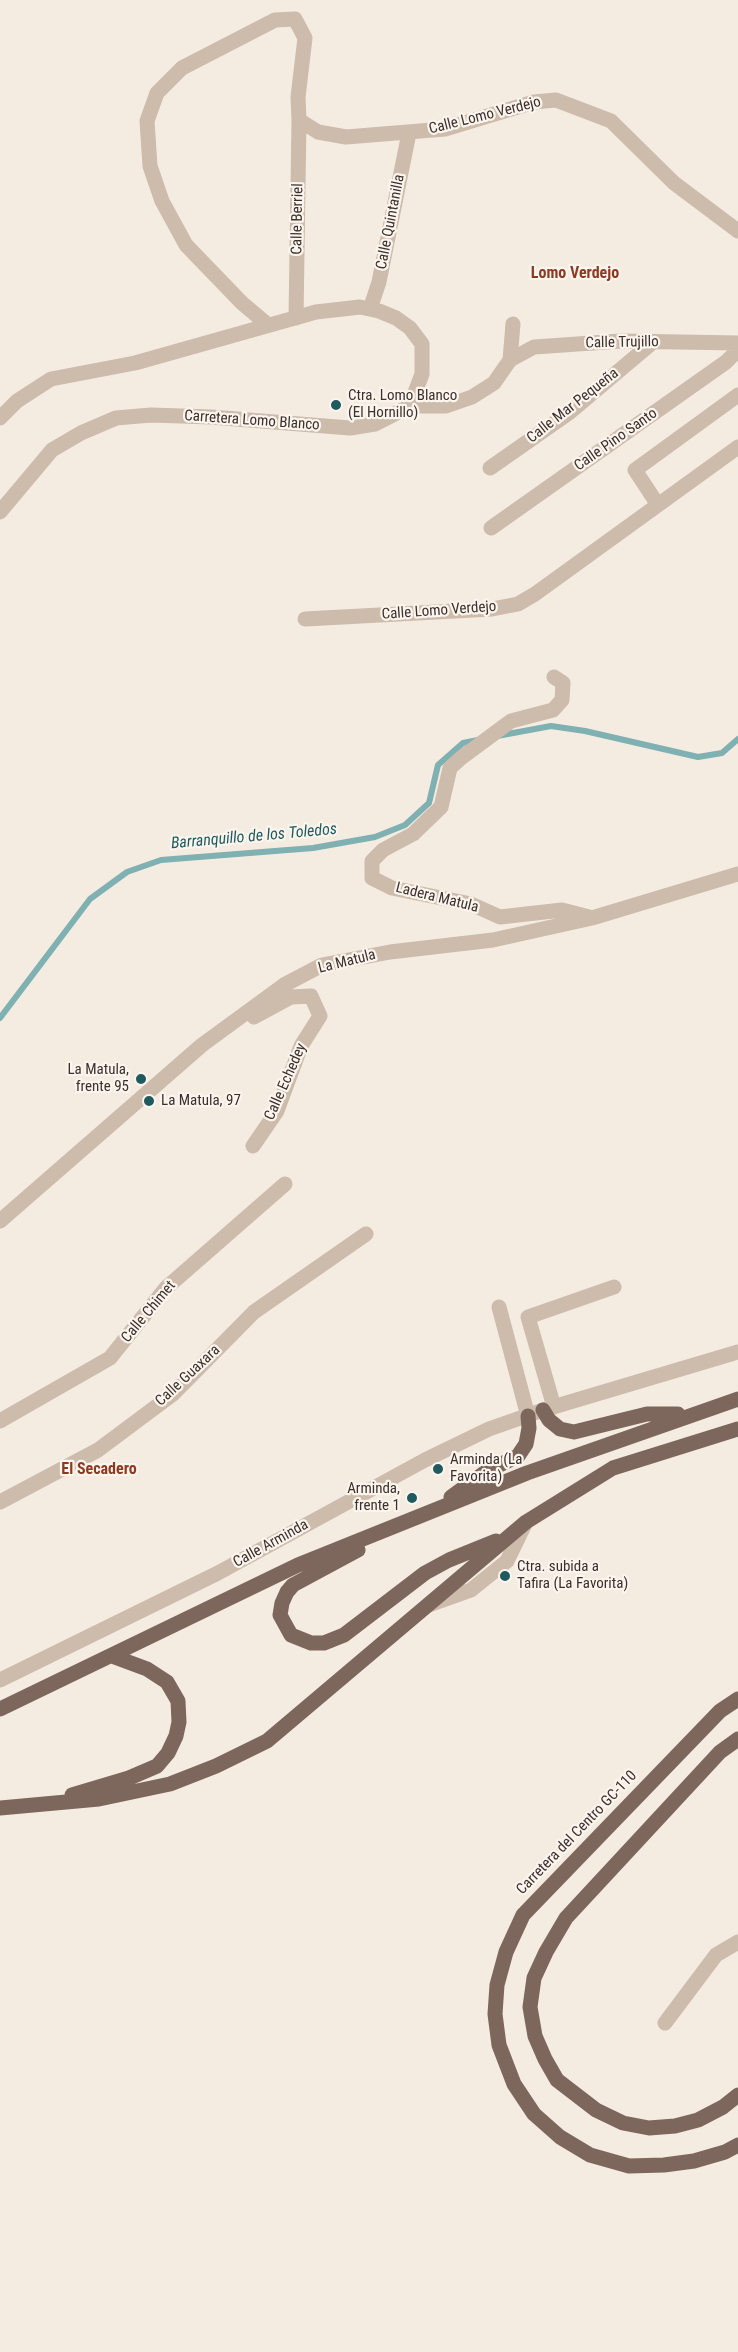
<!DOCTYPE html>
<html>
<head>
<meta charset="utf-8">
<style>
	body { margin:0 }
	canvas { display:block; background:#f4ebe1 }
</style>
</head>
<body>
<canvas width="738" height="2352"></canvas>
<script>
const context = document.querySelector('canvas').getContext('2d');
context.lineJoin = 'round';
const toPath = rows => new Path2D(rows.map(r => 'M' + r).join(''));
function strokePath(path, color, width, dash) { context.strokeStyle = color; context.lineWidth = width; context.lineCap = dash ? 'butt' : 'round'; context.setLineDash(dash || []); context.stroke(path); }
function drawText(font, color, halo, rows, align = 'center') {
  context.font = font + ' "Roboto Condensed",sans-serif'; context.lineWidth = 4.5; context.setLineDash([]); context.textBaseline = 'middle'; context.strokeStyle = halo; context.fillStyle = color; for (const [text, x, y, turn = 0] of rows) {
    context.save(); context.translate(x, y); context.rotate((+turn || 0) * Math.PI / 180); context.textAlign = isNaN(turn) ? turn : align; if (halo) context.strokeText(text, 0, 0); context.fillText(text, 0, 0); context.restore();
  }
}
const stream = toPath([
	[497,736,551,726,585,731,698,757,722,753,738,739],
	[0,1018,90,899,127,872,161,860,313,848,375,837,405,825,429,803,438,765,463,743,478,740]
]);
const minor = toPath([
	[370,309,379,282,409,133],
	[296,318,299,120],
	[268,325,242,303,186,245,162,201,150,166,147,121,157,93,182,68,275,20,295,19,305,38,298,97,299,120,318,132,346,137,445,129,534,102,556,100,611,121,674,183,738,231],
	[510,360,534,347,621,341,738,343],
	[410,406,446,406,472,397,494,383,510,360,513,324],
	[0,418,17,401,51,379,135,363,316,312,360,307,379,311,396,318,410,328,422,344,422,374,410,406,375,424,350,428,211,417,151,415,116,418,81,433,52,450,0,512],
	[490,468,570,412,653,342],
	[658,505,635,470,738,395],
	[491,528,726,362,738,350],
	[305,619,492,609,518,604,535,594,738,447],
	[554,677,563,683,562,700,553,710,511,721,461,758,450,768,441,807,413,834,383,850,372,861,372,878,392,888,471,904,500,917,562,910,589,917],
	[253,1146,277,1111,301,1046,320,1016,311,996,291,997,254,1017],
	[0,1221,202,1045,284,985,322,965,390,952,493,940,592,918,738,874],
	[499,1307,528,1416],
	[554,1407,528,1317,614,1287],
	[0,1421,110,1358,166,1288,285,1184],
	[0,1502,98,1450,173,1394,254,1312,366,1234],
	[429,1605,471,1590,507,1561,526,1522],
	[0,1680,218,1573,425,1460,489,1429,543,1410,738,1352],
	[665,2023,716,1955,738,1942]
]);
const major = toPath([
	[543,1410,549,1420,560,1429,574,1432,647,1414,678,1414],
	[451,1497,487,1471,518,1456,526,1444,529,1428,528,1416],
	[358,1550,293,1585,287,1592,282,1603,280,1615,291,1635,311,1643,324,1643,344,1635,425,1573,449,1560,496,1541],
	[738,1699,720,1711,523,1915,506,1952,497,1985,495,2014,499,2045,514,2084,534,2114,560,2137,590,2155,629,2166,664,2165,694,2161,725,2152,738,2145],
	[0,1709,298,1565,527,1473,738,1399],
	[738,1739,720,1752,566,1918,546,1952,534,1978,530,2007,535,2036,545,2059,557,2080,596,2110,623,2123,649,2128,675,2126,698,2120,723,2107,738,2095],
	[72,1795,129,1778,157,1766,168,1753,176,1736,179,1722,178,1701,167,1682,147,1669,112,1656],
	[0,1808,99,1799,170,1784,216,1766,267,1741,526,1522,613,1468,738,1429]
]);
const markers = [
	[336,405,6,"#1f5a5e"],
	[141,1079,6,"#1f5a5e"],
	[149,1101,6,"#1f5a5e"],
	[438,1469,6,"#1f5a5e"],
	[412,1498,6,"#1f5a5e"],
	[505,1576,6,"#1f5a5e"]
];
const streetNames = [
	["Calle Lomo Verdejo",485,116,-14],
	["Calle Berriel",298,219,-89],
	["Calle Quintanilla",391,222,-79],
	["Calle Trujillo",622,343,-1],
	["Calle Mar Pequeña",573,406,-38],
	["Carretera Lomo Blanco",252,421,4],
	["Calle Pino Santo",616,440,-35],
	["Calle Lomo Verdejo",439,611,-4],
	["Ladera Matula",437,898,14],
	["La Matula",347,962,-14],
	["Calle Echedey",286,1082,-66],
	["Calle Chimet",149,1312,-50],
	["Calle Guaxara",188,1376,-43],
	["Calle Arminda",271,1544,-29],
	["Carretera del Centro GC-110",577,1833,-46]
];
const poiNames = [
	["Ctra. Lomo Blanco",348,396],
	["(El Hornillo)",348,413],
	["La Matula,",129,1070,"right"],
	["frente 95",129,1087,"right"],
	["La Matula, 97",161,1101],
	["Arminda (La",450,1460],
	["Favorita)",450,1477],
	["Arminda,",400,1489,"right"],
	["frente 1",400,1506,"right"],
	["Ctra. subida a",517,1567],
	["Tafira (La Favorita)",517,1584]
];
const neighbourhoodNames = [
	["Lomo Verdejo",575,274],
	["El Secadero",99,1470]
];
const waterNames = [
	["Barranquillo de los Toledos",254,837,-5]
];
strokePath(stream, '#7fb0b2', 6);
strokePath(minor, '#cdbbac', 15);
strokePath(major, '#7d675c', 15);
for (const [x, y, r, color] of markers) { const dot = new Path2D(); dot.arc(x, y, r, 0, 2 * Math.PI); context.fillStyle = color; context.fill(dot); strokePath(dot, '#fbf5ee', 2); }
drawText('15px', '#3b302b', '#fbf5ee', streetNames);
drawText('15px', '#3b302b', '#fbf5ee', poiNames, 'left');
drawText('bold 16px', '#8c3b22', '#fbf5ee', neighbourhoodNames);
drawText('italic 16px', '#1f5a5e', '#fbf5ee', waterNames);
</script>
</body>
</html>
